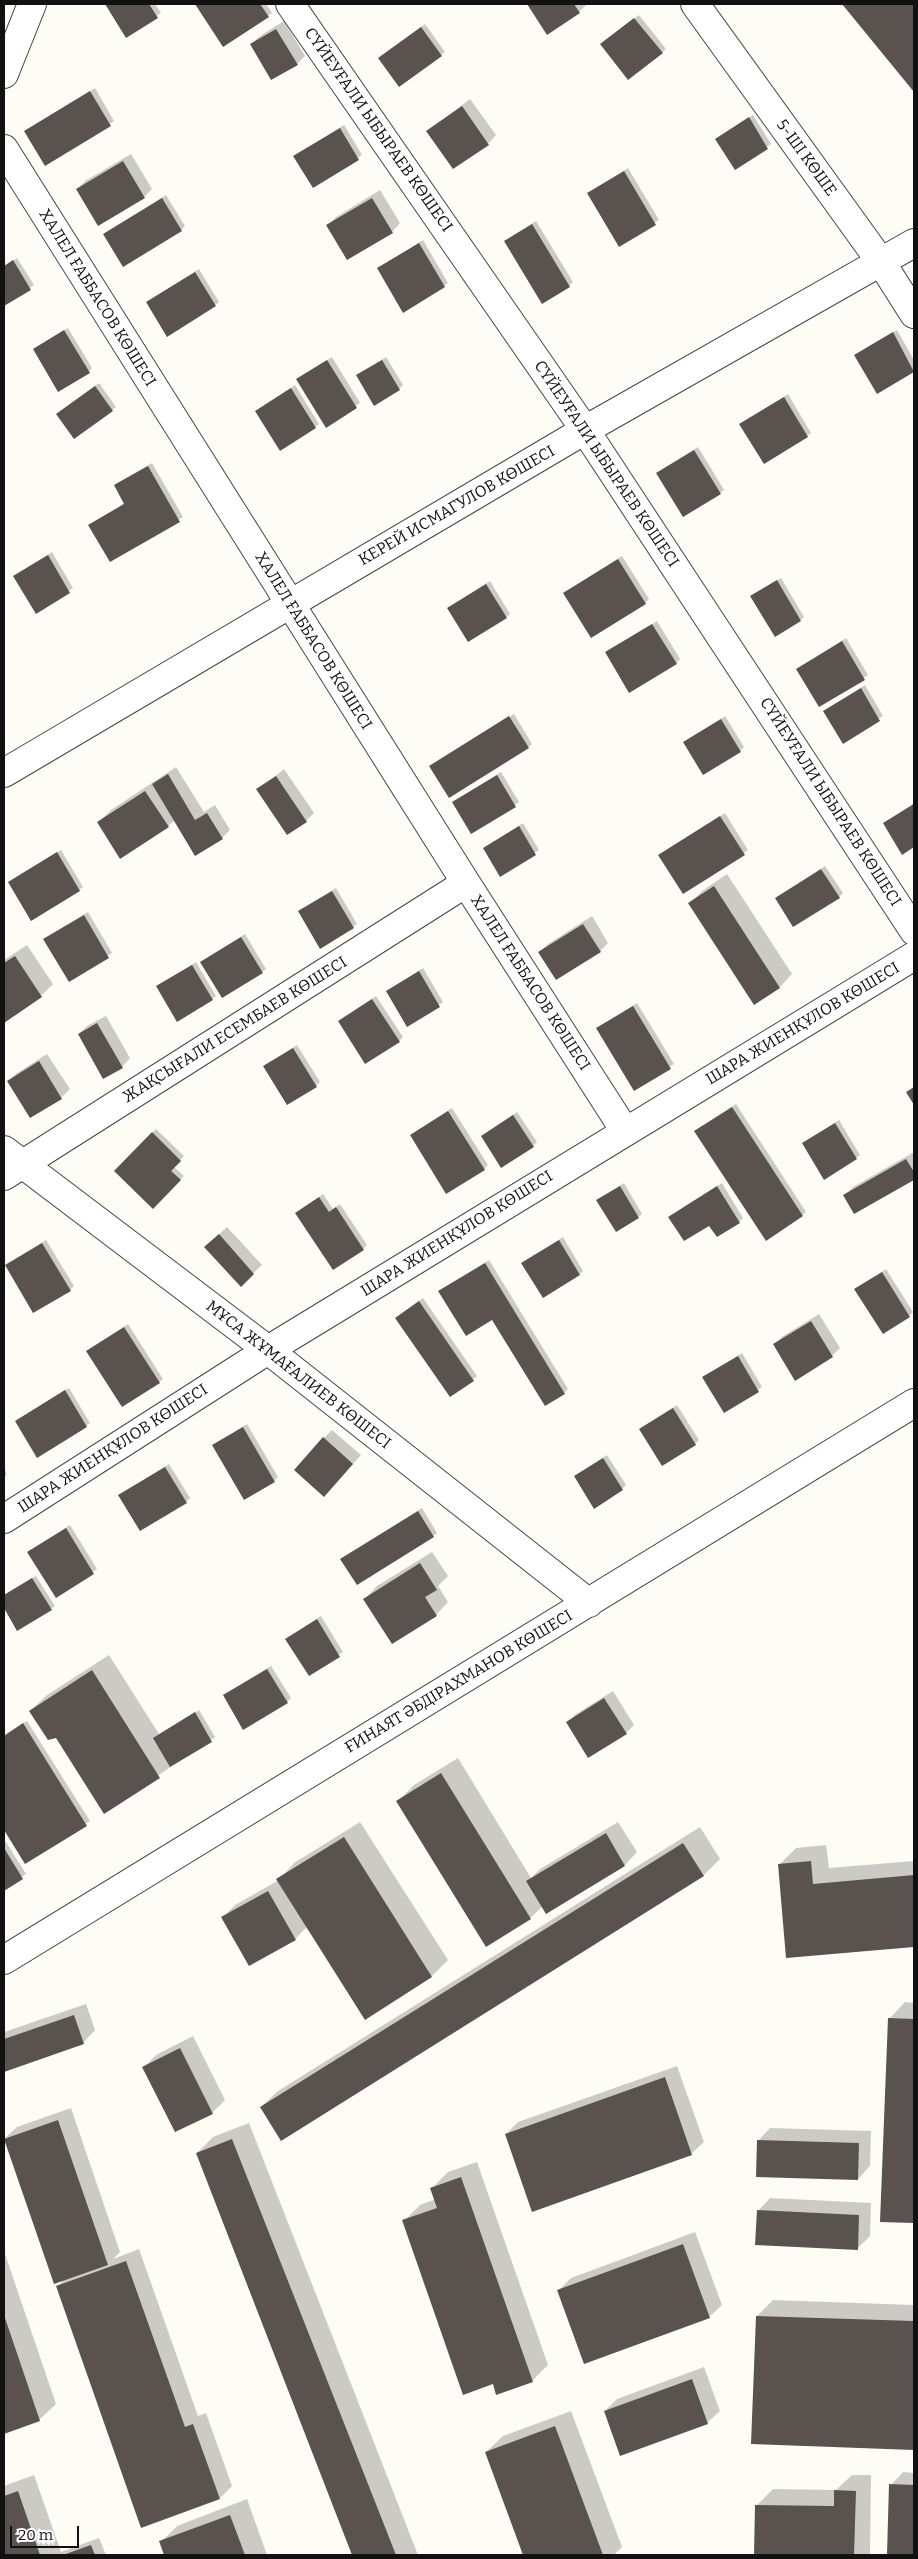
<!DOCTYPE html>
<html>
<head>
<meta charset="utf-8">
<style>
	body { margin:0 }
	#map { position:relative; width:918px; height:2559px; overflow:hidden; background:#fefdf5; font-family:Bitter,serif }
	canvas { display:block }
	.frame { position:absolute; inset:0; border:5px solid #111; pointer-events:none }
	.scale { position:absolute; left:10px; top:2526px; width:69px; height:22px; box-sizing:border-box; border:2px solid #111; border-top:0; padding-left:6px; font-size:15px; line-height:18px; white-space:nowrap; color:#111; -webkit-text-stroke:4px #fff; paint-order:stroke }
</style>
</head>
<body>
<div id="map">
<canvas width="918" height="2559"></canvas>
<div class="frame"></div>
<div class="scale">20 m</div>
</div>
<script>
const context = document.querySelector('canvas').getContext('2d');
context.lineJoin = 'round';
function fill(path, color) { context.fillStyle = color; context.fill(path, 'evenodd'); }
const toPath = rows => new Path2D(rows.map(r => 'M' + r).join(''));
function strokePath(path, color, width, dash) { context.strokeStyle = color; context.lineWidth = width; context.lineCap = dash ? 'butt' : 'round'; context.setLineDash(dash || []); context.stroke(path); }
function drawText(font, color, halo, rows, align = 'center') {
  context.font = font + ' Bitter,serif'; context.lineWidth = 5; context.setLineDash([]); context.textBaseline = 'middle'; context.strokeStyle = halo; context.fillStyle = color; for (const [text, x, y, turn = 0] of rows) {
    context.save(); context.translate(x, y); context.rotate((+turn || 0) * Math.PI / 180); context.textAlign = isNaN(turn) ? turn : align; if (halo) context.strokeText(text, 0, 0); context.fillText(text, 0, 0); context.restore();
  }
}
const shadow = toPath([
	[106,4,155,4,161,13,127,36],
	[196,4,266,4,272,13,224,46],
	[528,4,587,4,579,12,547,33],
	[843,4,914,4,914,90],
	[639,15,666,49,662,52,606,41],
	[284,21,305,56,297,64,251,44,260,36],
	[425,24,445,52,441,55,384,54],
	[95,88,114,121,45,164,25,132],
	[470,99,496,135,488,144,428,131],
	[753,115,771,144,735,168,717,139],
	[344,125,362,155,313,186,295,156],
	[131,154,152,189,144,197,77,190,85,181],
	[628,168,659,220,620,245,589,193],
	[380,190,400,223,392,232,328,225,336,217],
	[166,195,185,226,181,230,105,234],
	[536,221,573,282,569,286,506,241],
	[423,240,448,283,404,311,378,269],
	[17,258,34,285,4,305,4,266],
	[199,269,219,302,215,305,147,302],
	[68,328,92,368,89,372,34,349],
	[897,330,914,360,914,371,877,392,856,355],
	[332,357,360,403,327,426,302,376],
	[386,357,403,385,399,389,357,375],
	[99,383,116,407,112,410,62,410],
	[295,385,319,424,315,427,256,411],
	[788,394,811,433,807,436,745,421],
	[698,447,724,490,720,493,658,473],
	[152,463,183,517,110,561,90,525,125,503,115,486,119,482],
	[52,552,73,588,36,612,14,576],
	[622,556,649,599,645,603,564,593],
	[781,578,804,617,801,620,756,593],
	[490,581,510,614,506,617,448,608],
	[657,621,680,659,676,663,607,653],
	[846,638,868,675,820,705,798,669],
	[865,685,883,716,843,742,825,711],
	[514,714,532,744,528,747,431,766],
	[725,716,744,747,740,751,684,742],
	[176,767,204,812,215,805,230,830,222,838,175,820,168,826,98,823,111,810],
	[284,769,314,813,306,821,258,790],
	[501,772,519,802,472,832,454,802],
	[914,803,914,846,902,853,884,823],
	[725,813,748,850,684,892,660,855],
	[523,823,539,850,501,875,485,848],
	[61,850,83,887,79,890,9,882],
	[825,866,843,893,839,897,777,898],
	[727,874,792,974,780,987,754,1003,690,903,702,891],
	[336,888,357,924,321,947,299,911],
	[88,912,112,953,69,980,49,936],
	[592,916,608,943,600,951,540,952,548,944],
	[245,934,266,969,262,972,201,962],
	[27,945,53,984,41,996,4,1021,4,960],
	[196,962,216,996,212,999,157,986],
	[423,968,443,1002,408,1025,387,991],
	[376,996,403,1037,399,1041,339,1021],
	[637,1003,674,1064,635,1089,598,1028],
	[106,1016,130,1058,122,1067,79,1034,87,1026],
	[297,1045,320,1082,316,1086,264,1067],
	[47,1054,70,1089,61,1098,30,1117,8,1081,17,1073],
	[736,1104,806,1212,802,1215,700,1128],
	[452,1108,488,1165,484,1169,411,1135],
	[517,1112,537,1142,533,1146,482,1136],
	[839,1120,860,1155,856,1158,803,1143],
	[156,1129,184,1156,174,1167,184,1176,153,1207,116,1171],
	[914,1152,914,1178,855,1213,845,1195,853,1187],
	[624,1183,642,1214,638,1217,598,1200],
	[722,1183,743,1218,739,1222,717,1236,710,1224,670,1217],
	[323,1194,333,1209,340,1204,367,1245,363,1249,297,1213],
	[227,1227,262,1265,241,1285,214,1239],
	[563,1237,583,1271,580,1274,523,1263],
	[46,1240,74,1286,70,1290,6,1266],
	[489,1260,568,1389,564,1393,493,1318,440,1291],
	[886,1269,913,1312,909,1316,856,1289],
	[423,1298,477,1376,473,1380,396,1318],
	[819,1314,840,1348,832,1356,775,1344,783,1336],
	[128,1324,163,1379,159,1382,92,1348],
	[742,1353,762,1387,724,1411,704,1377],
	[69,1388,90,1423,86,1426,16,1421],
	[677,1405,699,1440,695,1444,644,1426],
	[247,1424,278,1477,274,1481,213,1445],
	[332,1430,361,1455,324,1496,324,1438],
	[607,1455,626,1485,622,1489,575,1476],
	[169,1464,190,1498,186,1502,120,1495],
	[4,1468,7,1474,4,1477],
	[422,1508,437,1533,433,1536,346,1556],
	[70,1525,97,1569,56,1596,29,1552],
	[432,1552,448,1576,438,1586,448,1602,436,1615,365,1599,377,1586],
	[36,1576,55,1606,18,1629,4,1606,4,1595],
	[321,1616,343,1652,309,1674,287,1639],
	[109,1655,159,1734,199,1710,215,1737,104,1812,56,1736,30,1711,47,1695],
	[271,1666,291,1698,287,1702,224,1695],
	[613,1691,634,1725,626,1733,567,1723,576,1714],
	[27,1721,90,1821,26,1863,4,1828,4,1735],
	[458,1758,531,1878,540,1869,618,1822,637,1852,625,1865,547,1912,543,1906,530,1918,398,1801,414,1785],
	[360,1822,448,1960,432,1976,366,2018,308,1926,295,1939,223,1917,235,1905,279,1880,294,1863],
	[700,1827,720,1859,704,1875,281,2139,261,2107,278,2091],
	[4,1839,26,1874,4,1890],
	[826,1845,829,1868,914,1861,914,1946,787,1956,780,1864,796,1848],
	[905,2002,914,2003,914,2222,882,2221,889,2019],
	[86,2004,95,2030,83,2043,4,2070,4,2032],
	[193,2036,225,2100,212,2113,144,2067,156,2055],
	[677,2066,704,2142,691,2154,506,2134,518,2122],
	[71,2108,120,2252,113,2259,139,2249,198,2416,206,2413,232,2486,220,2498,57,2287,65,2279,4,2139,17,2127],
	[249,2123,418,2555,354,2555,197,2153,213,2137],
	[770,2128,871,2131,870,2166,858,2179,758,2141],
	[477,2162,548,2365,532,2381,494,2383,404,2221,420,2205,436,2199,432,2188,448,2172],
	[770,2198,871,2203,870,2236,857,2249,758,2211],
	[695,2232,722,2305,709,2317,559,2290,571,2278],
	[4,2251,56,2404,39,2420,4,2432],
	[773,2300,914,2305,914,2448,752,2443,757,2316],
	[704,2367,720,2411,707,2423,605,2411,617,2399],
	[571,2411,622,2547,614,2555,525,2555,486,2452,503,2436],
	[903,2472,914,2473,914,2555,888,2555,891,2485],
	[34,2475,61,2552,99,2538,106,2555,4,2555,4,2486],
	[852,2475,871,2475,870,2555,756,2555,757,2505,773,2489,836,2490],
	[247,2499,267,2555,166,2555,161,2542,177,2526]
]);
const building = toPath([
	[105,4,149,4,158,18,126,38],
	[195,4,260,4,269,17,223,47],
	[527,4,574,4,580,13,547,35],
	[842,4,914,4,914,92],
	[634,18,663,53,628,80,600,44],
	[421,27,442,56,399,87,378,58],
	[276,29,298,65,271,80,250,44],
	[90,91,111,126,45,166,24,131],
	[462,106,489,145,453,169,426,131],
	[749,117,768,149,735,170,715,139],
	[340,128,359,160,313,188,293,156],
	[123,161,145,198,98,226,76,189],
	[624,171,656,225,619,247,587,193],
	[162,198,182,231,123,267,103,234],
	[372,198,393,233,347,260,326,225],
	[532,224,570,287,542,304,504,241],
	[419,243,445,287,403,313,377,268],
	[13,260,31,290,4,306,4,266],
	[195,272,216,306,167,337,146,302],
	[64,330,90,373,58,392,33,349],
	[893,332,914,372,877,394,854,355],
	[327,360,357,408,326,428,296,379],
	[382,360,400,390,374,406,356,375],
	[95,386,113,411,74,439,56,414],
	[291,388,316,428,280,451,255,411],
	[784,397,808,437,764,464,739,424],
	[694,450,721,494,683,517,656,473],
	[148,466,180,522,110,562,88,525,124,504,114,485],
	[48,555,70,593,36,614,13,576],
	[618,559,646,604,591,638,563,593],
	[777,580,801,621,775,637,750,596],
	[486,584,507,618,468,642,447,608],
	[652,624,677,664,629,693,605,652],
	[842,641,865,680,819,707,796,669],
	[861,688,880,721,843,744,823,711],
	[509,716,529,748,449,798,429,766],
	[721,719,741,752,703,775,683,742],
	[168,774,195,820,207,813,223,839,195,856,152,784],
	[497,775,516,807,471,834,452,802],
	[276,776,307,822,287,835,256,789],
	[145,791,169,827,120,859,97,822],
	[914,804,914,847,902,855,883,823],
	[720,816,745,855,683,894,658,855],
	[519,826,536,855,500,877,483,848],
	[57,852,80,891,31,921,8,882],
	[821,869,840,898,793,927,775,898],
	[714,886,780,988,754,1005,688,903],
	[332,891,354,928,320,949,298,911],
	[84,915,109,958,69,982,43,939],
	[583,924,601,952,556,980,538,952],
	[241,937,263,973,222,998,200,962],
	[15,956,42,997,4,1023,4,963],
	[192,965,213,1000,177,1022,156,986],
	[419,971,440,1007,407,1027,386,991],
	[372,999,400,1042,365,1064,338,1021],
	[633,1006,671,1069,634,1091,596,1028],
	[97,1023,123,1068,103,1079,78,1034],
	[293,1048,317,1087,287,1105,263,1066],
	[39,1061,62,1099,30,1118,7,1081],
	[914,1087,914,1105,906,1092],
	[732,1107,803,1216,766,1241,694,1131],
	[448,1111,485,1170,446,1194,410,1135],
	[513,1115,534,1147,501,1168,481,1136],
	[835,1123,857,1159,824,1180,802,1143],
	[152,1132,181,1161,171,1171,181,1180,153,1209,114,1171],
	[906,1159,914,1172,914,1180,854,1214,843,1195],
	[620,1186,639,1218,616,1232,596,1200],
	[717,1186,740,1223,717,1237,709,1226,684,1241,668,1217],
	[319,1197,329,1212,336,1207,364,1250,333,1270,295,1213],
	[219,1234,254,1274,241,1287,204,1247],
	[559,1240,580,1275,543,1298,521,1263],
	[42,1243,71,1291,33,1313,5,1265],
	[485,1263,565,1394,545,1406,492,1320,466,1336,438,1291],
	[882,1272,910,1317,883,1334,854,1289],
	[419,1301,474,1381,450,1397,395,1318],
	[811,1321,833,1357,795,1381,773,1344],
	[124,1327,160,1383,122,1407,86,1351],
	[738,1356,759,1392,724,1413,702,1377],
	[65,1390,87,1427,37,1458,15,1421],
	[673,1408,696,1445,662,1466,639,1429],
	[243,1427,275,1482,244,1500,212,1445],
	[323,1437,353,1464,324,1497,294,1470],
	[603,1458,623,1490,594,1509,574,1476],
	[165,1467,187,1503,140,1531,118,1495],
	[418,1511,434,1537,357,1585,340,1559],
	[66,1528,94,1574,56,1598,27,1552],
	[420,1563,437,1590,425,1597,437,1616,392,1644,363,1599],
	[32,1578,52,1610,17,1631,4,1608,4,1595],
	[317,1619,340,1657,309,1676,285,1639],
	[267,1669,288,1703,243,1730,223,1695],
	[92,1670,160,1778,104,1814,56,1738,48,1740,29,1711],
	[604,1698,627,1734,588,1758,566,1722],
	[195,1712,212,1742,170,1767,153,1738],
	[23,1723,87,1826,25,1864,4,1830,4,1736],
	[441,1773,531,1919,486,1947,396,1801],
	[606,1833,625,1866,546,1914,526,1881],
	[344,1837,432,1977,365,2020,276,1879],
	[683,1843,704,1876,281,2141,260,2107],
	[4,1848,23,1879,4,1891],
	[811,1861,813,1884,914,1875,914,1947,786,1958,778,1864],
	[268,1891,296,1940,249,1966,221,1917],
	[74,2015,84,2044,4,2072,4,2039],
	[888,2018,914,2019,914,2223,880,2222],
	[180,2048,213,2114,175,2132,142,2067],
	[665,2077,692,2155,532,2212,505,2134],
	[58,2120,108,2265,54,2284,4,2139],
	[232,2139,396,2555,352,2555,196,2153],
	[757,2140,859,2143,858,2180,756,2177],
	[461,2177,533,2382,496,2395,493,2384,463,2395,402,2220,437,2208,430,2188],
	[757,2210,859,2215,858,2250,755,2245],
	[683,2244,710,2318,584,2364,557,2290],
	[126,2261,185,2427,193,2424,220,2499,141,2528,56,2286],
	[4,2315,40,2421,4,2434],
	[756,2316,914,2321,914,2450,751,2444],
	[692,2379,708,2424,620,2456,604,2411],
	[555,2426,603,2555,523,2555,485,2452],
	[889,2484,914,2485,914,2555,887,2555],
	[834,2490,856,2491,854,2555,754,2555,755,2505,834,2506],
	[18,2491,40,2555,4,2555,4,2496],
	[230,2515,245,2555,164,2555,159,2541],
	[91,2545,95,2555,63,2555]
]);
const minor = toPath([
	[290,4,585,430,914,931],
	[695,4,881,262,914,314],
	[4,74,32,4],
	[4,149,466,883,625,1131],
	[4,773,585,430,914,243],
	[4,1150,268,1350,589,1603],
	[4,1176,466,883],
	[4,1519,268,1350,914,956],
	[4,1960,914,1403]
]);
const streetNames = [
	["СҮЙЕУҒАЛИ ЫБЫРАЕВ КӨШЕСI",378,130,55],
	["5-ШI КӨШЕ",806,158,54],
	["ХАЛЕЛ ҒАББАСОВ КӨШЕСІ",97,298,58],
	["СҮЙЕУҒАЛИ ЫБЫРАЕВ КӨШЕСI",606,464,56],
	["КЕРЕЙ ИСМАГУЛОВ КӨШЕСІ",457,506,-30],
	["ХАЛЕЛ ҒАББАСОВ КӨШЕСІ",313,641,58],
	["СҮЙЕУҒАЛИ ЫБЫРАЕВ КӨШЕСI",830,802,57],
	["ХАЛЕЛ ҒАББАСОВ КӨШЕСІ",530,983,57],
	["ШАРА ЖИЕНҚҰЛОВ КӨШЕСІ",803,1024,-31],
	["ЖАҚСЫҒАЛИ ЕСЕМБАЕВ КӨШЕСI",235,1030,-32],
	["ШАРА ЖИЕНҚҰЛОВ КӨШЕСІ",457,1234,-32],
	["МҰСА ЖҰМАҒАЛИЕВ КӨШЕСІ",298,1375,38],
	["ШАРА ЖИЕНҚҰЛОВ КӨШЕСІ",113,1449,-33],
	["ҒИНАЯТ ӘБДІРАХМАНОВ КӨШЕСІ",459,1682,-31]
];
fill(shadow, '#0003');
fill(building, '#59524e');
strokePath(minor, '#444', 30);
strokePath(minor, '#fff', 28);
drawText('16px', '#111', '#fff', streetNames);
</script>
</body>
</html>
